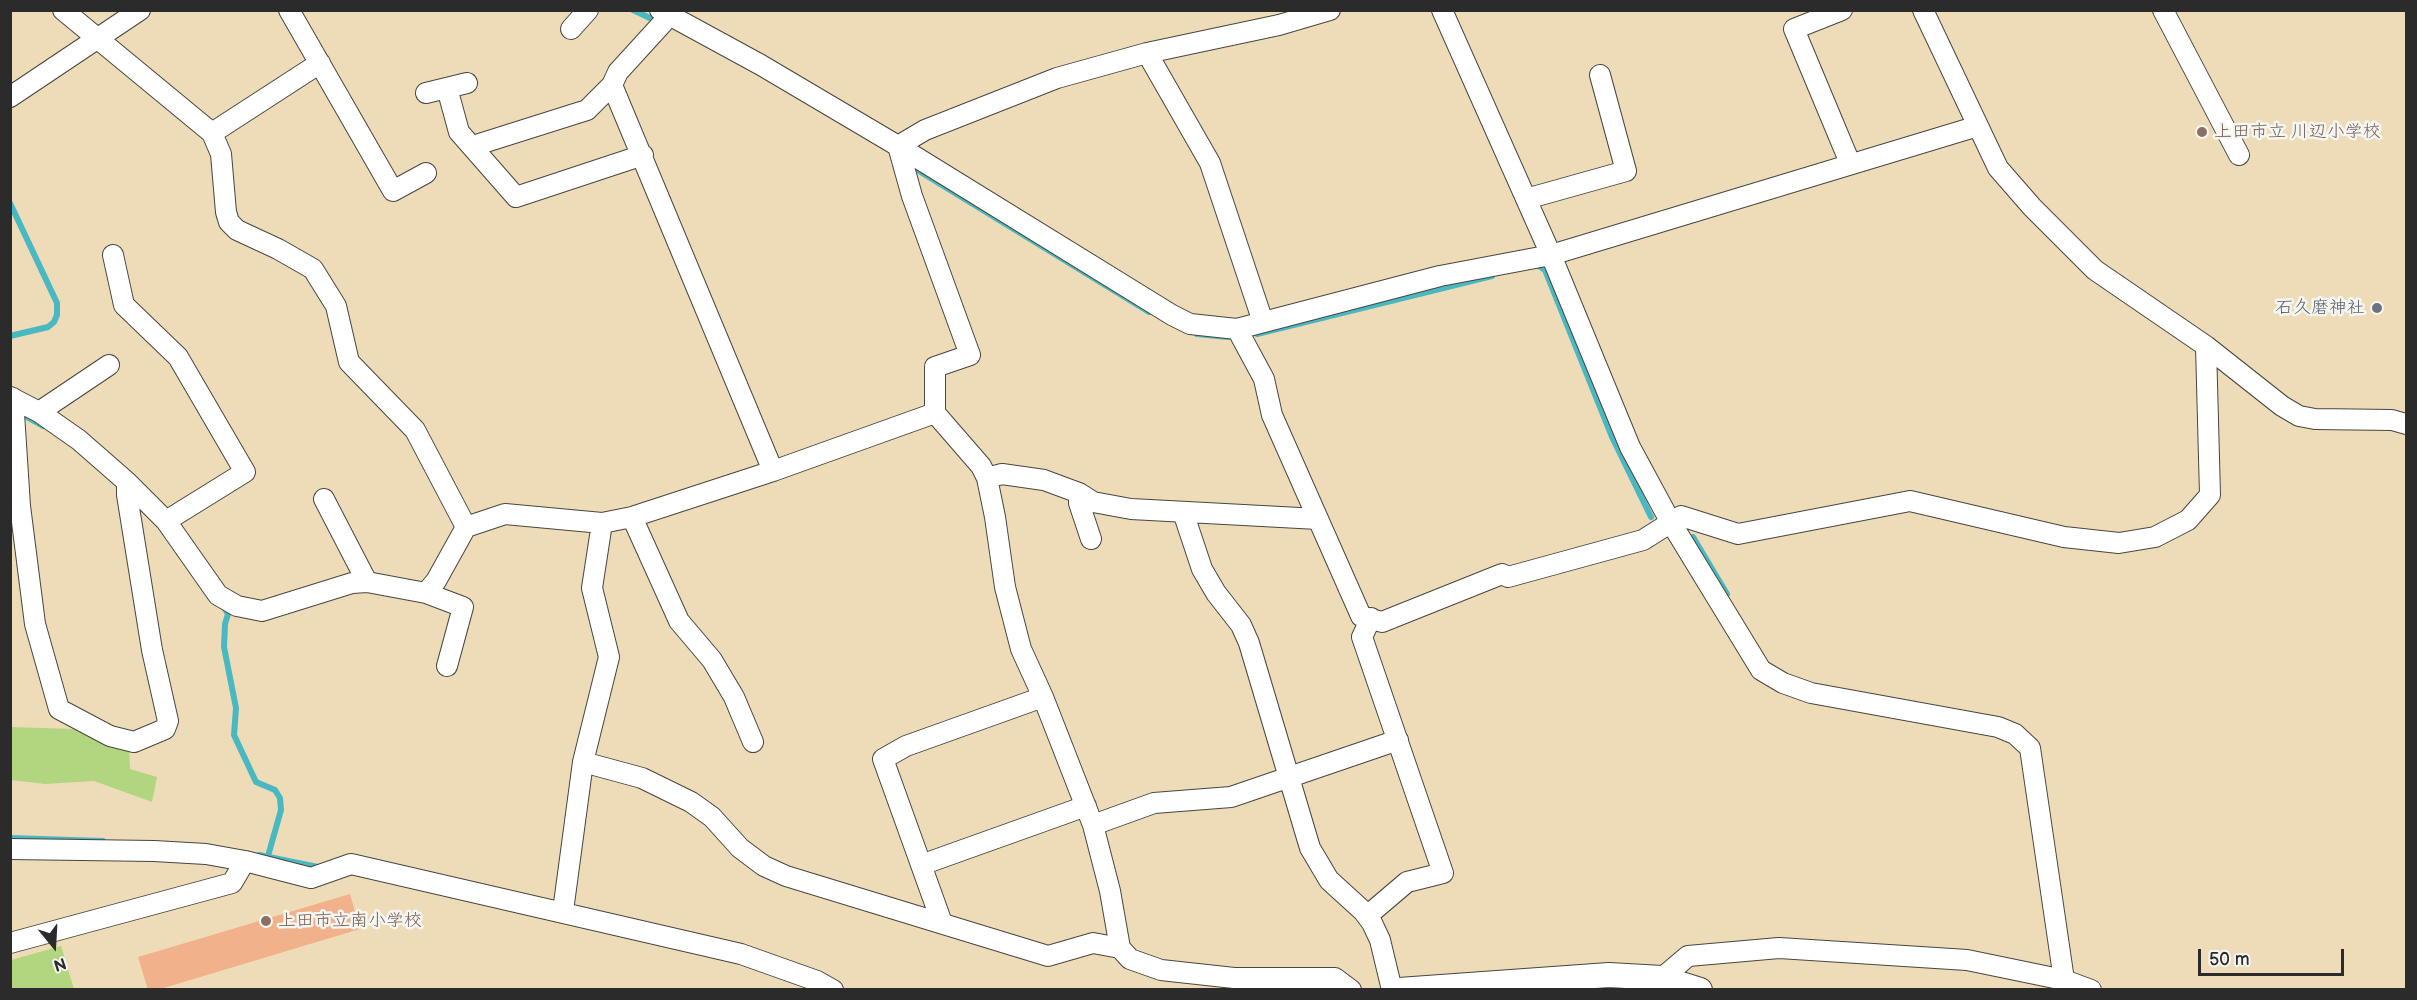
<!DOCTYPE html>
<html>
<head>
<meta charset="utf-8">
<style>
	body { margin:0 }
	#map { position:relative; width:2417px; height:1000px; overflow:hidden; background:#eedcb9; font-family:"Balsamiq Sans",sans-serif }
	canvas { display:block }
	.frame { position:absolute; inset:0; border:12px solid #2b2b2b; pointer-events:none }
	.north { position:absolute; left:24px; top:916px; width:60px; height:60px; -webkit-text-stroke:4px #f6f6f2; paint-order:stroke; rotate:162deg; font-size:16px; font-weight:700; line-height:24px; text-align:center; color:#2b2b2b }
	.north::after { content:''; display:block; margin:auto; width:21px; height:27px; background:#2b2b2b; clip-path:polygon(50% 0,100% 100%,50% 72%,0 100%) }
	.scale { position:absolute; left:2198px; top:949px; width:146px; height:27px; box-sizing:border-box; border:3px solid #2b2b2b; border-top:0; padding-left:8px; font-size:18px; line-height:21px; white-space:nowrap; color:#2b2b2b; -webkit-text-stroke:4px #f6f6f2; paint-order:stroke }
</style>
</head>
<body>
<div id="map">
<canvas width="2417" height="1000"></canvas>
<div class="frame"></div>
<div class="north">N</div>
<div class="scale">50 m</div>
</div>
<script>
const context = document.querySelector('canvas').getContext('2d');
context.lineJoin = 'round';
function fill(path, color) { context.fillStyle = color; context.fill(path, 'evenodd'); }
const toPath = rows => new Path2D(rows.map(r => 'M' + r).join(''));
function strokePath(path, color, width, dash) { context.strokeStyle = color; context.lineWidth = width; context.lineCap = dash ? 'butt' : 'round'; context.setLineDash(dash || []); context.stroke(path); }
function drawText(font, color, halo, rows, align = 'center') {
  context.font = font + ' "Balsamiq Sans","Klee One",sans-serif'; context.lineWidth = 5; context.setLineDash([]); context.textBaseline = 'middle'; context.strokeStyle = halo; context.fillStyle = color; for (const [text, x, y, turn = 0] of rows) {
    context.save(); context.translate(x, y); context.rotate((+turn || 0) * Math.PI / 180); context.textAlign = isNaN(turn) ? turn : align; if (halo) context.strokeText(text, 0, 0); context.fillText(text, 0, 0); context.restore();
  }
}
const green = toPath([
	[11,727,75,729,111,744,129,748,130,769,157,777,152,802,94,781,45,784,11,780],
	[61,946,74,989,11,989,11,960]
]);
const stream = toPath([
	[633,10,652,19],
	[919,171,1149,312],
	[10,203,57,303,57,315,54,322,48,327,10,336],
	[1534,266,1537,265,1545,270,1612,437,1651,517],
	[1197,334,1228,337],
	[1257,334,1492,276],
	[25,416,43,426],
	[1693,537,1727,594],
	[224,607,228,614,225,624,224,647,236,708,234,735,256,782,275,790,280,798,281,810,268,856],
	[10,838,103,841],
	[259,855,323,868]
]);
const building = toPath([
	[350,894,360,929,157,990,148,990,138,957]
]);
const minor = toPath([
	[63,10,212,133,221,154,226,212,229,222,237,230,278,249,313,269,336,306,349,362,415,430,466,527],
	[289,10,393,191,426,173],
	[660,10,761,65,898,146,1172,315,1190,324,1237,329,1440,276,1551,255,1978,126],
	[1442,10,1551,255,1630,447,1670,521,1761,670,1783,683,1811,693,1998,727,2015,734,2030,748,2064,980],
	[1842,10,1794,29,1850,163],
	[1923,10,1998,168,2032,207,2095,270,2206,346,2282,406,2299,416,2315,419,2392,420,2406,424],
	[2163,10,2239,155],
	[571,29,588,10],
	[1147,53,1210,163,1263,322],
	[612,85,773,471],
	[447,88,459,132,516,197,643,155],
	[426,93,467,83],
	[10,97,140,10],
	[212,133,320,63],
	[473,146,587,110,612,85,618,72,670,15],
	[898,146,925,130,1057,78,1147,53,1279,25,1330,10],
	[1526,199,1626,171,1600,75],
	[113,255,124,305,178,357,245,472,166,521],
	[1237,329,1264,379,1272,415,1361,616,1382,622,1502,574,1508,577,1643,540,1681,516,1738,534,1910,501,2064,537,2119,543,2155,537,2188,520,2210,495,2206,346],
	[10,397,39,412,79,440,127,482,166,521,218,595,237,606,262,611,352,583,367,582,426,593,436,581,466,527,505,514,602,523,632,517,773,471,935,413,935,367,970,355,912,196,898,146],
	[13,398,20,506,35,624,59,709,110,736,134,742,165,729,168,721,152,650,127,495,127,482],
	[39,412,109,365],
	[935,413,981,466,987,478,995,517,1005,587,1021,649,1043,697,1093,825,1110,891,1120,948,1130,959,1161,970,1234,978,1335,978,1351,990],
	[987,478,1002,474,1044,480,1079,493,1093,502,1131,509,1318,519],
	[1079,493,1079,503,1091,539],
	[324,499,367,582],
	[1183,512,1202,569,1216,593,1241,625,1249,643,1310,848,1329,880,1363,911,1372,923,1380,940,1392,990],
	[632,517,679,621,712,660,734,697,753,742],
	[426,593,463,607,447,666],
	[583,762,642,778,691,802,712,817,740,848,764,866,786,876,1048,956,1093,943,1120,948],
	[1093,825,1154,803,1231,797,1398,740],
	[10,849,154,851,206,854,245,861,311,878,351,864,741,954,817,981,833,990],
	[921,865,1086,806],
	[563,911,583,762,609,657,592,588,602,523],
	[1367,916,1407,882,1443,873,1362,637,1371,618],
	[942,923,883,759,906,746,1043,697],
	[10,943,232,883,245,861],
	[1662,978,1688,956,1779,948,1967,960,2064,980,2091,990]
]);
const tertiary = toPath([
	[1399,990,1609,975,1662,978,1700,990]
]);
const markers = [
	[2202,132,6,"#8d6e63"],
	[2377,308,6,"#6b7280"],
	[266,921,6,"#8d6e63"]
];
const educationNames = [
	["上田市立 川辺小学校",2214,132],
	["上田市立南小学校",278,921]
];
const worshipNames = [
	["石久磨神社",2365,308]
];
fill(green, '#b1d67f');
strokePath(stream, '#49b8c0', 6);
fill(building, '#f1b28b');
strokePath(minor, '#484640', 22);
strokePath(tertiary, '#484640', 26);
strokePath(minor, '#fff', 20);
strokePath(tertiary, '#fff', 24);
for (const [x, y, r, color] of markers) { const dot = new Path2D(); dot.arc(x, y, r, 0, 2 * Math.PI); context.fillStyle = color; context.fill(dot); strokePath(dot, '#f6f6f2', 2); }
drawText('18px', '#785e54', '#f6f6f2', educationNames, 'left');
drawText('18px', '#5b616d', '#f6f6f2', worshipNames, 'right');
</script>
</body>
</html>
